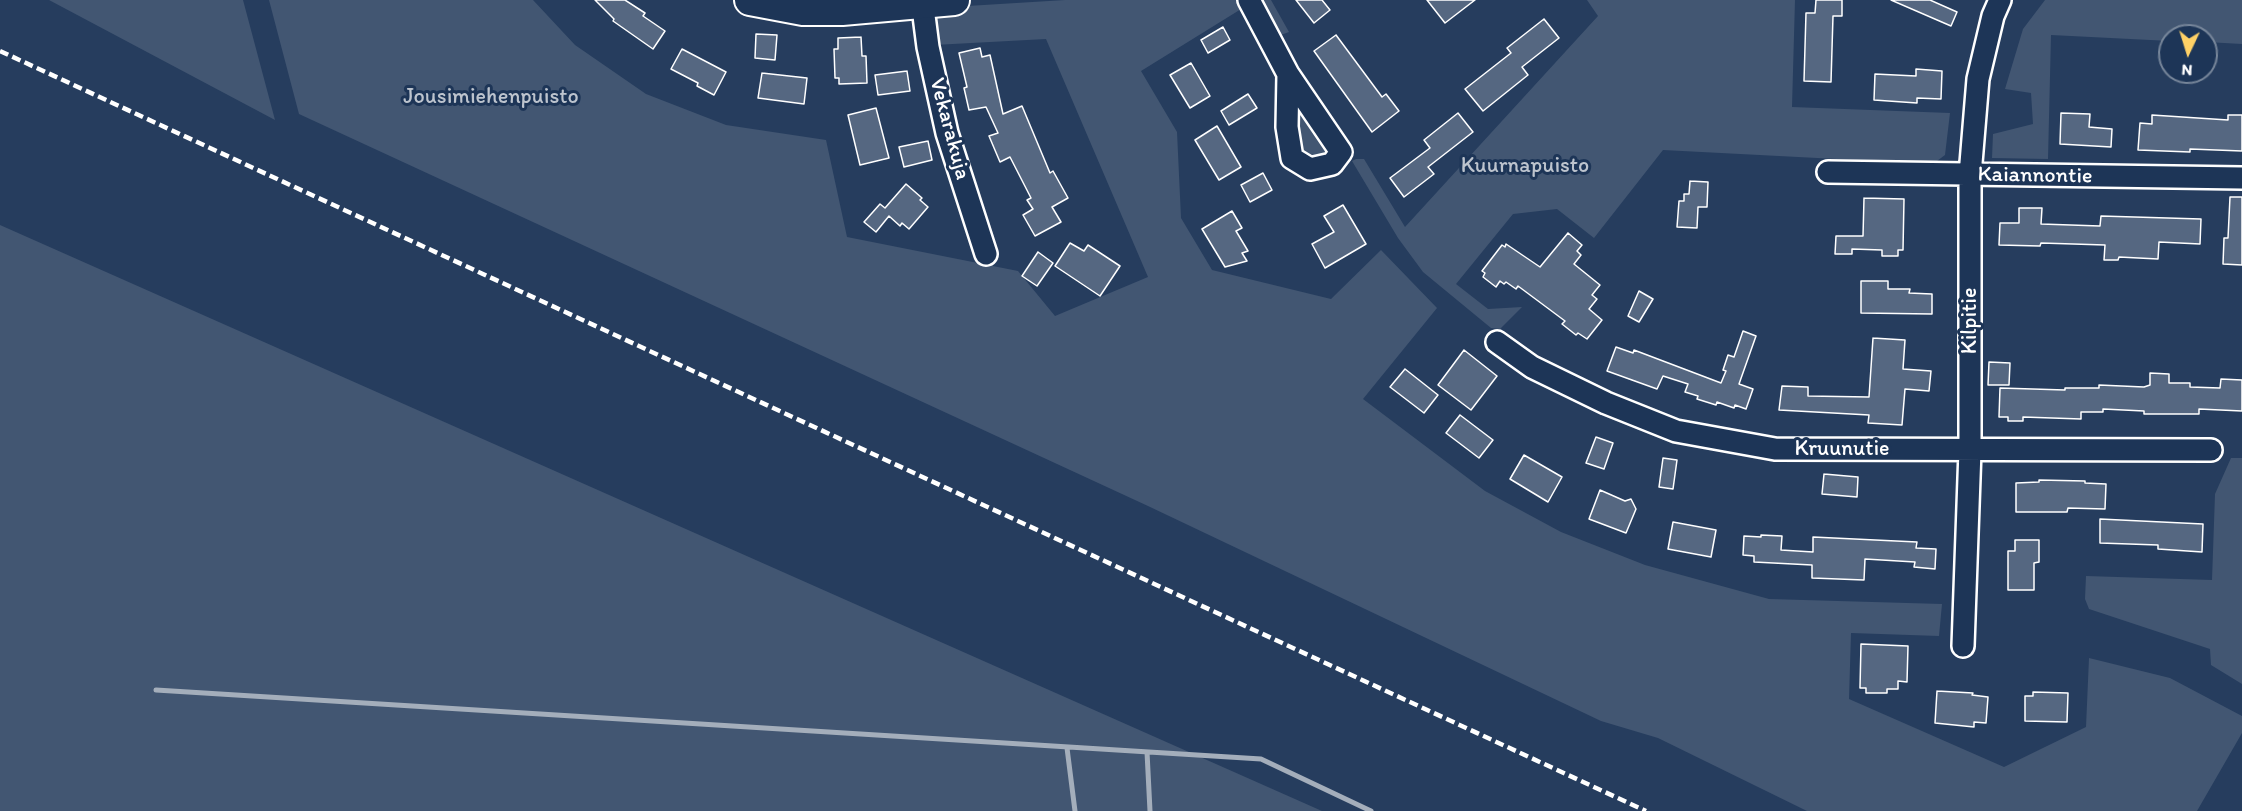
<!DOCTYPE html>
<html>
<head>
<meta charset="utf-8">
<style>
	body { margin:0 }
	#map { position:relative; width:2242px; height:811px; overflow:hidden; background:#263d5e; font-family:Itim,sans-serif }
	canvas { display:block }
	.north { position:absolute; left:2158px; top:24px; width:60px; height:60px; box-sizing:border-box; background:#1d3557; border:2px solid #77869a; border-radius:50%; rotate:184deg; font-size:16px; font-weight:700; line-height:24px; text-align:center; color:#fff }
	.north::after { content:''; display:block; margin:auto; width:21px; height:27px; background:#ffd166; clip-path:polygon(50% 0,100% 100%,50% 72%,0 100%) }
</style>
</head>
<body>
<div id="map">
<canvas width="2242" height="811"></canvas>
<div class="north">N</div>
</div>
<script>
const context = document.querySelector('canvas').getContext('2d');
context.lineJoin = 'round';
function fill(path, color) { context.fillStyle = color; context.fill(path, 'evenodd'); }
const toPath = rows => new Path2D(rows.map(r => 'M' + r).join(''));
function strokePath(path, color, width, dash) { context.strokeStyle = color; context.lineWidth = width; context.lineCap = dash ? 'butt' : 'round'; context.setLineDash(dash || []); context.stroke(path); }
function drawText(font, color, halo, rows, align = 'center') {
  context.font = font + ' Itim,sans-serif'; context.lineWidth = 6; context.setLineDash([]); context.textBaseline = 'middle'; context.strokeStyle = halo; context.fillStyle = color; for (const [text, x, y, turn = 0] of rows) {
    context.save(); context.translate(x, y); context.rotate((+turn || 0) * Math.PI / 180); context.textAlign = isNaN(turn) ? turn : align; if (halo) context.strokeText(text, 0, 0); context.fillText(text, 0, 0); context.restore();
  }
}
const green = toPath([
	[49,0,243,0,275,120],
	[269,0,533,0,575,45,646,94,726,125,826,140,847,237,1018,271,1055,316,1148,277,1046,39,934,45,933,23,935,18,951,7,1065,0,1242,0,1246,6,1141,71,1177,132,1181,218,1212,270,1331,299,1381,250,1437,308,1363,399,1485,491,1561,532,1645,565,1769,599,1942,604,1939,636,1851,633,1849,699,2004,767,2086,727,2089,658,2170,678,2242,716,2242,733,2197,811,1807,811,1658,738,1601,721,1148,506,299,114],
	[1256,0,1271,0,1289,32,1278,36],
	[1587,0,1795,0,1792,107,1950,113,1945,155,1933,164,1663,150,1594,238,1557,209,1513,214,1456,284,1488,309,1522,307,1500,329,1491,328,1423,272,1398,238,1352,161,1356,159,1364,159,1405,227,1598,16],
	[2045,0,2242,0,2242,44,2206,42,2206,36,2170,36,2170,41,2051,35,2048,159,1992,158,1993,134,2033,124,2031,93,2005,89,2023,29],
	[1297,93,1327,145,1327,158,1298,159],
	[0,225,1322,811,0,811],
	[2231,458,2242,458,2242,684,2211,665,2210,649,2089,609,2085,599,2086,576,2212,580,2215,494]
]);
const stream = toPath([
	[156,690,1261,759,1371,811],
	[1067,748,1075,811],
	[1147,752,1150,811]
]);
const building = toPath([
	[595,0,625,0,645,13,643,16,665,31,653,49,613,21,614,19,595,0],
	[1296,0,1322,0,1330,10,1314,23,1296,0],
	[1427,0,1475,0,1445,23,1427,0],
	[1816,0,1842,0,1842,16,1833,16,1831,82,1804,81,1806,13,1815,13,1816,0],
	[1891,0,1930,0,1957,12,1951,26,1891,0],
	[1544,19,1559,38,1522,67,1528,75,1483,111,1465,89,1511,53,1507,48,1544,19],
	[1223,27,1230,40,1208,53,1201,40,1223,27],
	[756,34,777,35,775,60,755,58,756,34],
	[1336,35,1382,97,1386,94,1399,111,1372,132,1314,51,1336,35],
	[861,37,862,56,866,56,867,83,839,84,839,78,835,78,834,49,838,49,838,38,861,37],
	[980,48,982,57,990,55,1003,114,1022,106,1050,173,1053,171,1068,198,1052,207,1061,222,1035,236,1023,215,1033,209,1027,200,1031,198,1010,157,1000,162,989,136,998,133,986,107,969,110,964,88,967,87,959,53,980,48],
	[682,49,726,72,714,95,697,86,698,83,671,69,682,49],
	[1191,63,1210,96,1190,108,1170,75,1191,63],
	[1916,69,1942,71,1941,99,1917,98,1917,103,1874,100,1875,74,1916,76,1916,69],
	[907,71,910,91,878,95,875,75,907,71],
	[762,73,807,78,804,104,758,98,762,73],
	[1248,94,1257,108,1229,125,1221,111,1248,94],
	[876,108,889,158,860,165,848,115,876,108],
	[1458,113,1473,132,1428,167,1434,174,1404,197,1390,178,1430,148,1424,140,1458,113],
	[2061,113,2090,114,2089,127,2112,129,2111,147,2060,144,2061,113],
	[2152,115,2228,120,2228,115,2242,115,2242,151,2190,149,2190,152,2138,150,2140,123,2152,124,2152,115],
	[1217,126,1241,167,1219,180,1195,140,1217,126],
	[928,141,932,160,904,167,899,147,928,141],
	[1263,173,1272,190,1250,202,1241,185,1263,173],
	[1690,181,1708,182,1707,207,1698,207,1697,228,1677,227,1679,201,1684,201,1684,194,1689,194,1690,181],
	[906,184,922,198,920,200,928,207,909,229,902,223,900,226,889,216,876,232,864,222,880,204,885,208,906,184],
	[2230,197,2242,197,2242,265,2223,264,2224,238,2228,238,2230,197],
	[1864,198,1904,199,1903,250,1898,250,1898,256,1882,256,1882,250,1852,249,1852,254,1835,254,1836,236,1863,236,1864,198],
	[1343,205,1366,244,1325,268,1312,244,1334,232,1324,216,1343,205],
	[2019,208,2042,208,2041,224,2100,226,2101,216,2201,219,2200,244,2159,242,2158,259,2119,257,2118,260,2104,260,2105,245,2041,243,2040,246,1999,245,2000,223,2019,223,2019,208],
	[1232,211,1242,228,1236,231,1248,251,1242,253,1247,261,1225,267,1202,229,1232,211],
	[1568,233,1582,245,1577,251,1581,255,1574,264,1600,285,1592,295,1597,299,1589,309,1602,320,1587,339,1578,333,1576,335,1562,324,1565,321,1518,286,1516,289,1506,282,1504,284,1500,281,1496,287,1483,277,1485,273,1482,271,1502,245,1505,247,1506,244,1540,267,1568,233],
	[1070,243,1084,251,1088,245,1120,266,1100,296,1055,266,1070,243],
	[1038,252,1053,263,1037,286,1022,276,1038,252],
	[1861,281,1888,281,1888,289,1910,289,1909,293,1932,294,1932,314,1861,313,1861,281],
	[1639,291,1653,299,1639,322,1628,316,1639,291],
	[1743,331,1756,336,1739,384,1753,389,1746,409,1735,405,1734,408,1717,402,1716,405,1697,399,1698,396,1685,392,1688,384,1663,376,1657,389,1607,371,1616,347,1633,353,1634,350,1721,383,1726,371,1723,370,1728,355,1734,357,1743,331],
	[1873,338,1905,340,1903,369,1931,371,1929,391,1905,389,1902,425,1868,423,1869,415,1779,410,1782,386,1808,387,1808,396,1869,397,1873,338],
	[1464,350,1497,376,1471,410,1438,385,1464,350],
	[1989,362,2010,363,2009,385,1988,385,1989,362],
	[1405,369,1438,395,1424,413,1390,387,1405,369],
	[2150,373,2169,374,2169,383,2190,383,2190,387,2220,388,2221,379,2242,380,2242,411,2199,409,2199,414,2144,414,2144,411,2103,409,2103,412,2081,412,2081,419,2023,417,2023,421,2008,421,2008,417,1999,417,2000,388,2065,390,2065,388,2099,388,2099,385,2144,387,2150,385,2150,373],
	[1460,415,1493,440,1479,458,1446,433,1460,415],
	[1596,437,1613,443,1604,469,1586,463,1596,437],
	[1524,455,1562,477,1548,502,1510,479,1524,455],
	[1663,458,1677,460,1673,489,1659,487,1663,458],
	[1824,474,1858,477,1857,497,1822,494,1824,474],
	[2039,480,2085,481,2085,483,2106,484,2105,509,2068,508,2067,512,2016,512,2016,483,2039,482,2039,480],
	[1600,490,1625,501,1631,499,1636,509,1626,533,1589,519,1600,490],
	[2100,519,2203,524,2202,552,2158,549,2158,545,2100,543,2100,519],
	[1673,522,1716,530,1711,557,1668,549,1673,522],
	[1761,535,1782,536,1781,550,1813,552,1813,537,1917,542,1916,548,1936,549,1935,569,1914,567,1915,562,1865,559,1864,580,1812,578,1812,565,1754,562,1754,556,1743,555,1744,536,1761,537,1761,535],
	[2015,540,2039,540,2039,562,2034,563,2034,590,2008,590,2008,551,2015,551,2015,540],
	[1861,644,1908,646,1907,682,1898,681,1898,689,1887,689,1887,693,1866,693,1866,688,1860,688,1861,644],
	[1937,691,1973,693,1972,695,1988,697,1986,723,1974,722,1974,727,1935,723,1937,691],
	[2033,692,2068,693,2067,722,2025,721,2025,696,2033,696,2033,692]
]);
const street = toPath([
	[922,0,928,47,947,133,986,254],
	[1249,0,1288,74,1341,152,1332,164,1310,169,1292,158,1287,127,1288,74],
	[1828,172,2242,178],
	[1497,342,1532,367,1606,403,1676,431,1775,449,2211,450],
	[1963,646,1970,450,1970,175,1978,79,1993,16,2000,0]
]);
const secondary = toPath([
	[750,0,803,10,842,10,954,0]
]);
const rail = toPath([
	[0,51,1646,811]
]);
const parkNames = [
	["Jousimiehenpuisto",491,97],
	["Kuurnapuisto",1525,166]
];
const streetNames = [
	["Vekarakuja",949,129,75],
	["Kaiannontie",2035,176,1],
	["Kilpitie",1970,321,-90],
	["Kruunutie",1842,449]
];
fill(green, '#425672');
strokePath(stream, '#a4aebb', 5);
fill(building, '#556781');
strokePath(building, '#fff', 1.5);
strokePath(street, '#fff', 26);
strokePath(secondary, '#fff', 34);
strokePath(street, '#1d3557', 21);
strokePath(secondary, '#1d3557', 30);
strokePath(rail, '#fff', 4.5, [9, 4.5]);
drawText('22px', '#bdc4ce', '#1d3557', parkNames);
drawText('22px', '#fff', '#1d3557', streetNames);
</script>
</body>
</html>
